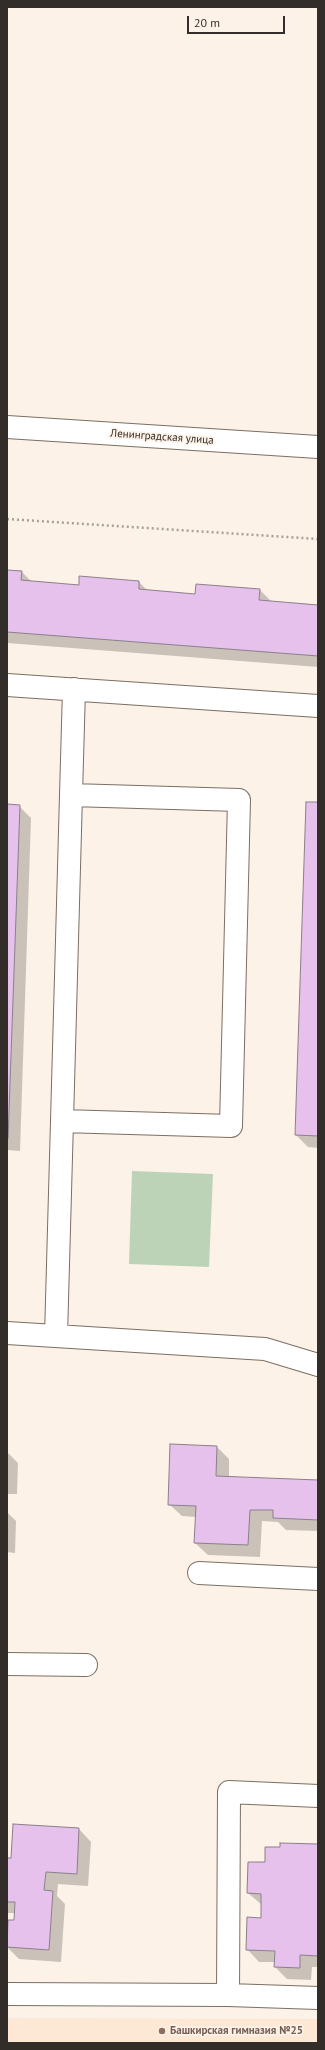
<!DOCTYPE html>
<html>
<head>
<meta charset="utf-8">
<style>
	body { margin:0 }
	#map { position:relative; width:325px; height:2050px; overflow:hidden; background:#fdf2e7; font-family:"PT Sans",sans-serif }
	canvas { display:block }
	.frame { position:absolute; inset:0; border:8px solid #322d28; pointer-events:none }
	.scale { position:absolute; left:187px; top:16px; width:98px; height:18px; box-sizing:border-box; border:2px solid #322d28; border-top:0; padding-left:5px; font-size:12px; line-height:14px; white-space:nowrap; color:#322d28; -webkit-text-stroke:3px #fdf2e7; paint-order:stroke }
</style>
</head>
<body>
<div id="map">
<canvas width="325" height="2050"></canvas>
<div class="frame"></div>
<div class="scale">20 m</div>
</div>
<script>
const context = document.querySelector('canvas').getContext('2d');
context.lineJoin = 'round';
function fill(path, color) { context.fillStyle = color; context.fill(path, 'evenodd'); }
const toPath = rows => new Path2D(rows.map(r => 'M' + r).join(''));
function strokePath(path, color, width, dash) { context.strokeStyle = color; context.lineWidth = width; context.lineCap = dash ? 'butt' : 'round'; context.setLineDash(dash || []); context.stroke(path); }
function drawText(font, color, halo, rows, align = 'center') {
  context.font = font + ' "PT Sans",sans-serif'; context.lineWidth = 3.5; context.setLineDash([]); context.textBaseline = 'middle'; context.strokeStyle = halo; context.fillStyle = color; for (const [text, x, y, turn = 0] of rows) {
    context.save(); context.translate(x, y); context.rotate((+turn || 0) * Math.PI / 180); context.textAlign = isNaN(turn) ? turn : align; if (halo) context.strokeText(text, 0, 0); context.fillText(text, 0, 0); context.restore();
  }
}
const built = toPath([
	[7,2018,318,2019,318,2043,7,2043]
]);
const green = toPath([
	[132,1171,213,1174,209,1267,129,1264]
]);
const shadow = toPath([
	[7,571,22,572,32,582,79,586,139,582,148,591,196,595,260,590,272,602,318,606,318,667,7,643],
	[318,803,318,1148,308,1147,296,1135],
	[7,805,19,806,31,818,20,1151,7,1150],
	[217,1447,229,1459,229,1478,318,1481,318,1531,286,1530,278,1522,262,1521,260,1557,208,1555,195,1543,196,1517,182,1516,169,1504],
	[7,1452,18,1463,17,1494,7,1494],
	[7,1512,16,1521,15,1553,7,1552],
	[14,1825,79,1829,91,1842,88,1886,58,1884,57,1896,65,1904,61,1962,19,1959,7,1947,9,1921,15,1921,16,1913,7,1913,7,1859,12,1859],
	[318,1845,318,1967,312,1967,311,1980,287,1979,275,1967,275,1962,259,1962,247,1949,262,1919,262,1905,248,1893,266,1863]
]);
const building = toPath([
	[7,570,22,571,21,580,79,585,79,576,139,581,139,589,195,594,196,584,260,589,259,600,318,605,318,656,7,632,7,570],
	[306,802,318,802,318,1136,295,1135,306,802],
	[7,804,20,805,8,1139,7,1139,7,804],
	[170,1444,217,1446,216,1476,318,1480,318,1520,273,1518,273,1510,250,1510,248,1545,194,1543,196,1506,168,1505,170,1444],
	[13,1824,79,1828,77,1874,46,1872,44,1890,53,1891,49,1950,7,1947,8,1920,14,1920,15,1902,7,1902,7,1858,11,1858,13,1824],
	[280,1843,318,1844,318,1956,300,1955,300,1968,274,1967,275,1951,246,1950,247,1917,261,1918,261,1894,247,1893,248,1862,265,1862,265,1847,280,1847,280,1843]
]);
const path = toPath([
	[7,519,318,539]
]);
const minor = toPath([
	[7,427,318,447],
	[7,685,318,706],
	[71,795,239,800,231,1126,62,1121,71,795,74,689],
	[7,1333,265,1349,318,1365],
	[56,1336,62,1121],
	[199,1573,318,1579],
	[7,1664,86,1665],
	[7,1994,228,1995,318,1998],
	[228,1995,229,1792,318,1796]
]);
const markers = [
	[162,2031,4,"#8d6e63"]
];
const streetNames = [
	["Ленинградская улица",162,437,4]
];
const educationNames = [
	["Башкирская гимназия №25",170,2031]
];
fill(built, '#fde8d6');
fill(green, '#bdd3b8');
fill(shadow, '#0003');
fill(building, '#e5c1eb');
strokePath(building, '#8b7f8c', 1);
strokePath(minor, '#7b6f63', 24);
strokePath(path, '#a8a097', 2.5, [2, 3]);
strokePath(minor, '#fff', 22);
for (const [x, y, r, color] of markers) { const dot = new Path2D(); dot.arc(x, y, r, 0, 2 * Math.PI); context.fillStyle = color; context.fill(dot); strokePath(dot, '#fdf2e7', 1.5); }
drawText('11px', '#322d28', '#fdf2e7', streetNames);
drawText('bold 11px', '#785e54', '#fdf2e7', educationNames, 'left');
</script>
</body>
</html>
